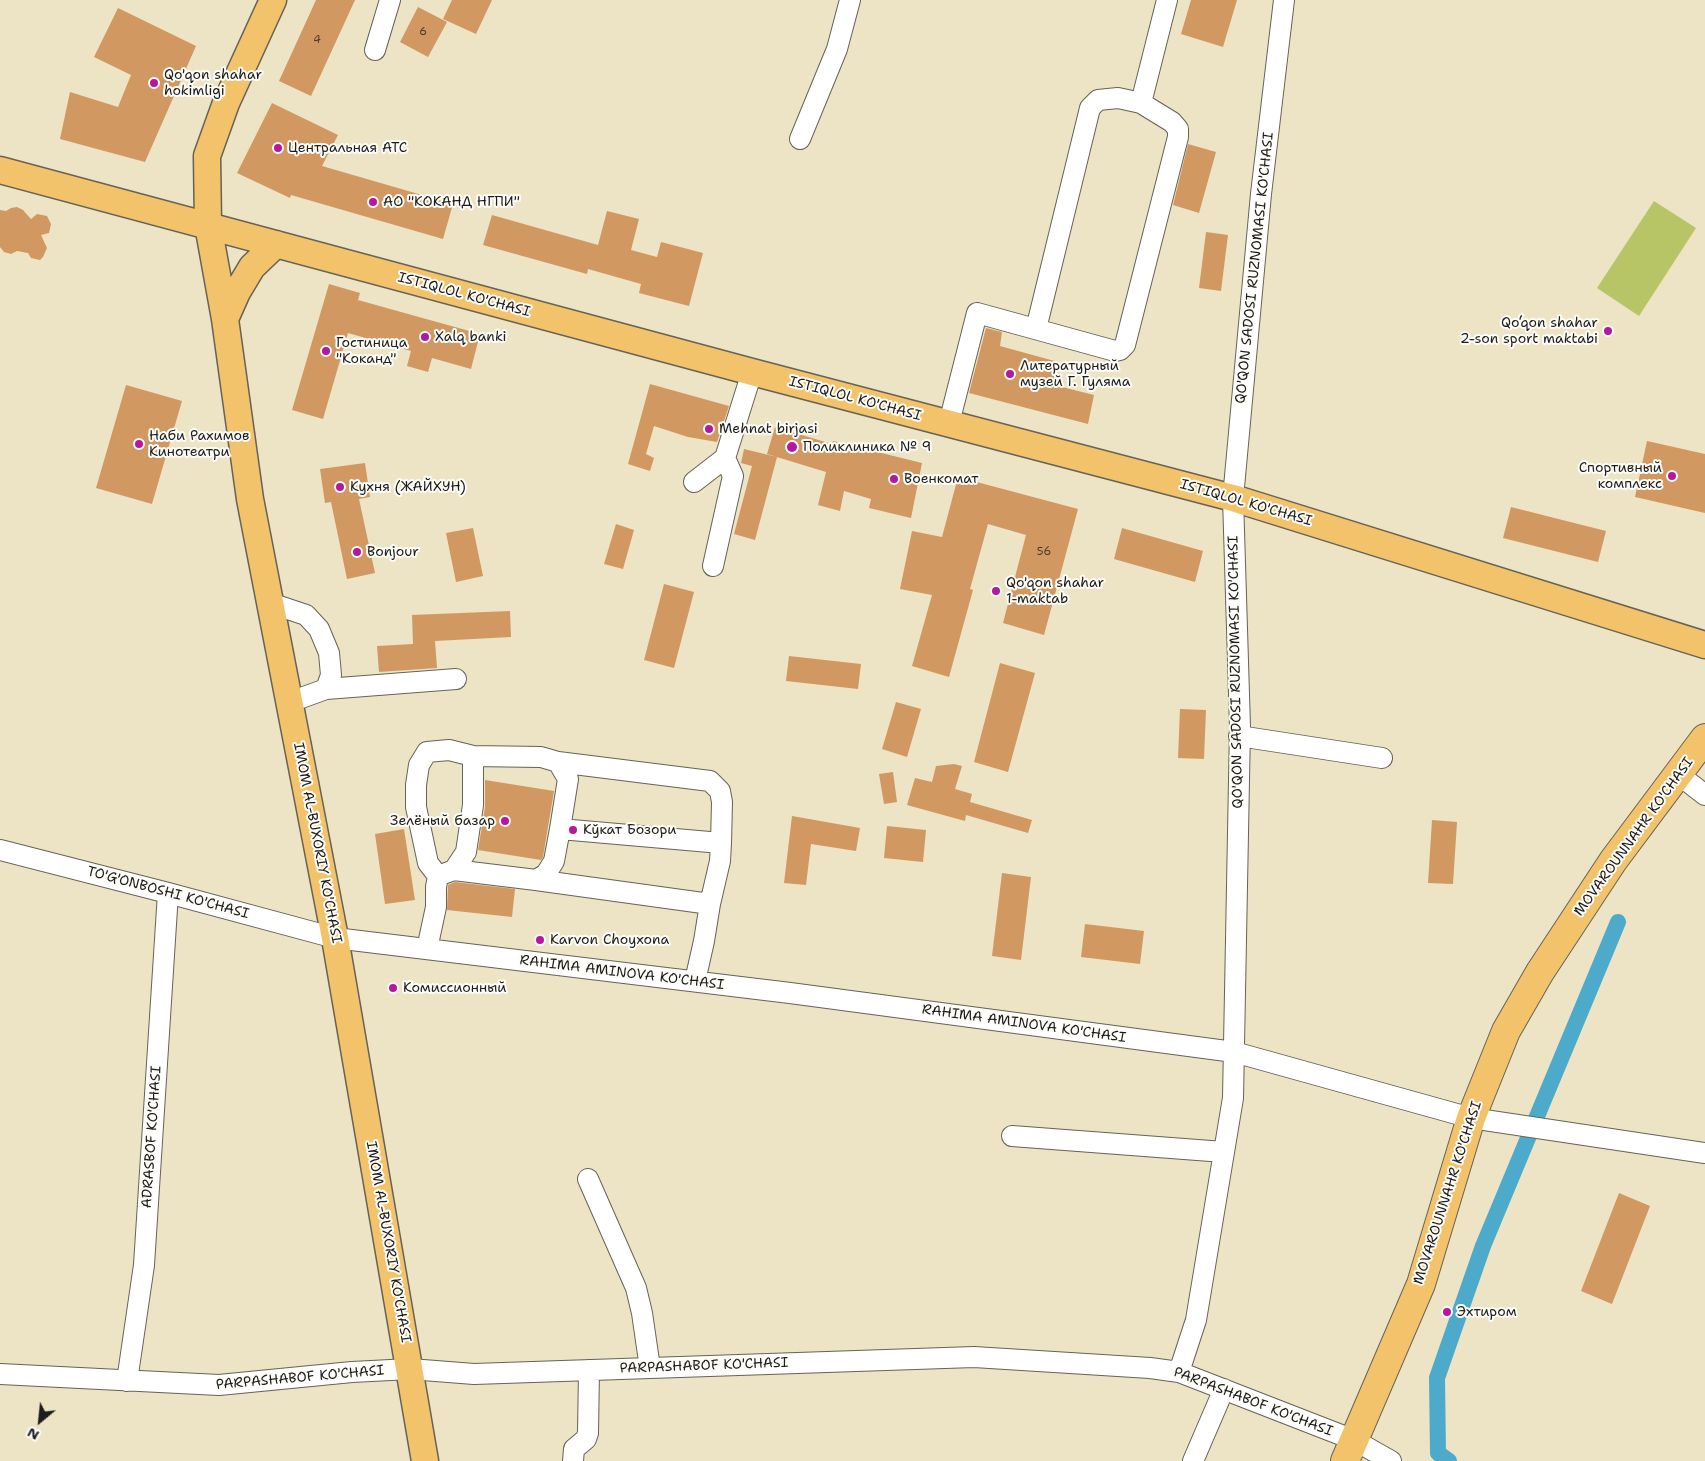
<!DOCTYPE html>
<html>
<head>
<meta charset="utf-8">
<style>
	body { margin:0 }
	#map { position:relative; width:1705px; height:1461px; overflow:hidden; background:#ece4c4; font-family:"Shantell Sans",sans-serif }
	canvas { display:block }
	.north { position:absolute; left:15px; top:1396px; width:50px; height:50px; -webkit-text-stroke:4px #fdfcf7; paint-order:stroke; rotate:208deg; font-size:14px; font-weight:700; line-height:20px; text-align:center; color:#1c1c1c }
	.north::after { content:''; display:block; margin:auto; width:18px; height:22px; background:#1c1c1c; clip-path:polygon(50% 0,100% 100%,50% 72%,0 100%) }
</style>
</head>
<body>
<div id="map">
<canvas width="1705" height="1461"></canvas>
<div class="north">N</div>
</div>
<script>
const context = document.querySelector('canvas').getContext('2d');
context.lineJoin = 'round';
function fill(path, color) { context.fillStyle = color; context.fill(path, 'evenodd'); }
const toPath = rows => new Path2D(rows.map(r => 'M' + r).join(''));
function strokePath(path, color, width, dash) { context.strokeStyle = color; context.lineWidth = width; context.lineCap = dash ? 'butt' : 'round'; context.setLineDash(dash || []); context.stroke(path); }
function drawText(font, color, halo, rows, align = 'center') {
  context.font = font + ' "Shantell Sans",sans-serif'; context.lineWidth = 4; context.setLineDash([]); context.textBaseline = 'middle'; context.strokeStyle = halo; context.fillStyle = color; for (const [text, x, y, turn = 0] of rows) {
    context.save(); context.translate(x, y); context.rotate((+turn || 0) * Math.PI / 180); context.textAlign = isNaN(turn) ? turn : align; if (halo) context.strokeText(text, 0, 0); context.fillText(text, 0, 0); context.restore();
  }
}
const green = toPath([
	[1654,201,1696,228,1639,316,1597,288]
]);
const canal = toPath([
	[1449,1461,1438,1453,1437,1378,1483,1246,1618,922]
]);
const building = toPath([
	[316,0,355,0,311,96,279,81],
	[452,0,492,0,476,34,443,19],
	[1191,0,1237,0,1223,47,1181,34],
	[418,7,447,22,428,57,400,42],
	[118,8,196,46,145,162,60,139,70,92,118,107,131,75,94,57],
	[272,103,338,135,322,166,453,204,443,239,291,195,290,198,237,173],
	[1188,144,1216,152,1199,213,1173,205],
	[17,207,23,210,31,219,37,214,47,216,51,224,49,233,41,235,47,248,43,257,40,260,31,258,28,253,17,251,11,254,4,252,0,247,0,210,6,211,11,208],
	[607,211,639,219,631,250,657,257,661,242,703,253,689,306,639,293,641,284,588,269,587,274,483,245,492,215,598,245],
	[1206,232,1228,235,1221,291,1199,288],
	[329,284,360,293,358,300,480,334,471,369,432,358,428,372,407,366,411,351,348,333,323,419,292,410],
	[986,328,1002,332,1000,346,1058,362,1054,385,1094,395,1088,424,969,393],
	[650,384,729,406,717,442,688,437,654,426,646,454,654,458,650,471,628,464],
	[126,385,182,401,152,504,96,488],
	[775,427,832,444,833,441,922,463,911,518,869,508,871,499,844,491,840,511,818,505,826,472,767,454],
	[1647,441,1705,454,1705,513,1635,497],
	[744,449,777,457,755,540,734,534,752,466,741,463],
	[365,463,370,497,359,499,375,573,347,579,331,502,325,503,320,469],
	[958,477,1078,509,1044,635,1003,623,1026,535,988,524,970,589,973,590,949,677,912,666,932,595,900,589,912,531,942,537],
	[1511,507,1606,531,1598,562,1503,538],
	[616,524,634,530,623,569,604,564],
	[473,528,483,576,456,582,446,533],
	[1122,528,1203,551,1195,582,1114,559],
	[664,584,694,592,674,668,644,660],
	[510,611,511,637,435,641,437,668,379,672,377,646,413,644,412,615],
	[789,656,861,664,858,689,786,681],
	[1000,663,1035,673,1008,772,974,762],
	[896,702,921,709,907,757,882,749],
	[1180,709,1206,710,1204,759,1178,758],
	[954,764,962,766,955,789,972,794,970,802,1032,820,1028,833,966,815,965,821,907,805,915,778,932,782,936,766],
	[893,772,897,802,884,804,879,774],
	[485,780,554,791,543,857,541,860,478,850,485,807],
	[792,816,860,828,856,851,811,844,806,885,784,883],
	[1432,820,1457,822,1453,884,1428,883],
	[887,826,926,830,923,862,884,858],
	[404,829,415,900,385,904,375,834],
	[1002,873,1031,877,1021,960,992,956],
	[455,882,515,889,512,917,447,910,448,885],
	[1085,924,1144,931,1140,964,1081,957],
	[1619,1193,1650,1206,1612,1304,1581,1291]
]);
const minor = toPath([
	[375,50,390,0],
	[1141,103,1167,0],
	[800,139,837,49,850,0],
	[949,423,977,313,1115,351,1120,350,1125,345,1178,137,1178,129,1172,122,1141,103,1118,98,1098,100,1090,108,1036,329],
	[694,482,725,458,752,372],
	[713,566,733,476,725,458],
	[270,603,306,615,319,629,329,653,331,675,326,689,290,702],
	[326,689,456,679],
	[1239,736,1382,758],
	[558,762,710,781,720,791,722,802,721,843],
	[1678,774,1705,795],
	[560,829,721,843,720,861,710,904],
	[0,850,168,893,335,938,790,993,1234,1052,1471,1118,1705,1153],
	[454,870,536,880,546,874,554,861,560,829,568,779,558,762,541,757,473,756],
	[536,880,710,904,704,941,695,981],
	[427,949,436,907,436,887,438,876,428,863,416,807,416,785,419,765,427,752,449,750,473,756,473,805,466,852,454,870,438,876],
	[1012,1136,1224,1152],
	[588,1179,636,1288,642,1313,650,1368],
	[1179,1372,1196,1320,1233,1098,1240,727,1233,498,1261,194,1284,0],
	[0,1374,219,1385,352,1372,410,1369,474,1374,974,1357,1150,1368,1179,1372,1354,1440,1391,1461],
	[127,1381,144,1265,168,893],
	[573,1461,574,1449,586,1439,588,1433,589,1370],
	[1193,1461,1224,1389]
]);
const major = toPath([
	[273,0,226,103,207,156,208,225,225,319,250,499,335,938,425,1461],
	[0,170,752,372,1233,498,1705,645],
	[225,319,237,292,252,267,276,244]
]);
const highway = toPath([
	[1345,1461,1421,1284,1471,1118,1506,1031,1540,972,1613,861,1705,738]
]);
const markers = [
	[154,83,5,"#b5179e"],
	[278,148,5,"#b5179e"],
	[373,202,5,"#b5179e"],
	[1608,331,5,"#b5179e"],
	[425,337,5,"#b5179e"],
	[326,351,5,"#b5179e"],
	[1010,374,5,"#b5179e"],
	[709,429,5,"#b5179e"],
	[139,444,5,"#b5179e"],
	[792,447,6,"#b5179e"],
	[1672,476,5,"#b5179e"],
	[894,479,5,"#b5179e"],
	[340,487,5,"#b5179e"],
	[357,552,5,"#b5179e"],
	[996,591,5,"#b5179e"],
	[505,821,5,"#b5179e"],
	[573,830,5,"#b5179e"],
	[540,940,5,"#b5179e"],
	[393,988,5,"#b5179e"],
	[1447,1312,5,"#b5179e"]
];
const numberNames = [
	["6",423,32],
	["4",317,40],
	["56",1044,552]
];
const poiNames = [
	["Qo'qon shahar",164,75],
	["hokimligi",164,91],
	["Центральная АТС",288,148],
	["АО \"КОКАНД НГПИ\"",383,202],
	["Qo‘qon shahar",1598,323,"right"],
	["2-son sport maktabi",1598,339,"right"],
	["Xalq banki",435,337],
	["Гостиница",336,343],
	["\"Коканд\"",336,359],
	["Литературный",1020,366],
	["музей Г. Гуляма",1020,382],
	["Mehnat birjasi",719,429],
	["Наби Рахимов",149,436],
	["Кинотеатри",149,452],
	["Поликлиника № 9",803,447],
	["Спортивный",1662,468,"right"],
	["комплекс",1662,484,"right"],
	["Военкомат",904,479],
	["Кухня (ЖАЙХУН)",350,487],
	["Bonjour",367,552],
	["Qo'qon shahar",1006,583],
	["1-maktab",1006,599],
	["Зелёный базар",495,821,"right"],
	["Кўкат Бозори",583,830],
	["Karvon Choyxona",550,940],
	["Комиссионный",403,988],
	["Эхтиром",1457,1312]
];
const streetNames = [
	["QO'QON SADOSI RUZNOMASI KO'CHASI",1255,268,-84],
	["ISTIQLOL KO'CHASI",464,295,15],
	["ISTIQLOL KO'CHASI",855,399,15],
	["ISTIQLOL KO'CHASI",1246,503,16],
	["QO'QON SADOSI RUZNOMASI KO'CHASI",1236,672,-91],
	["MOVAROUNNAHR KO'CHASI",1634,837,-54],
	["IMOM AL-BUXORIY KO'CHASI",317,843,79],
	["TO'G'ONBOSHI KO'CHASI",168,893,15],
	["RAHIMA AMINOVA KO'CHASI",622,973,7],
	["RAHIMA AMINOVA KO'CHASI",1024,1024,8],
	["ADRASBOF KO'CHASI",152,1137,-86],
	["MOVAROUNNAHR KO'CHASI",1448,1193,-72],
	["IMOM AL-BUXORIY KO'CHASI",388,1242,80],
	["PARPASHABOF KO'CHASI",704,1366,-2],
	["PARPASHABOF KO'CHASI",300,1378,-5],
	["PARPASHABOF KO'CHASI",1253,1402,21]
];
fill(green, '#b7c567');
strokePath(canal, '#4daacb', 16);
fill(building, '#d29862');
strokePath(minor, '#656257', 22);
strokePath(major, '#656257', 29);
strokePath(highway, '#656257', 30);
strokePath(minor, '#fff', 20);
strokePath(major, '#f2c36a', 26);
strokePath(highway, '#f2c36a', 28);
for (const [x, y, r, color] of markers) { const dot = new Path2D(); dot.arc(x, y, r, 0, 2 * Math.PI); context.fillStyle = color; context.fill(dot); strokePath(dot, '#fdfcf7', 2); }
drawText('11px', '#4a3b2e', null, numberNames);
drawText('14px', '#1c1c1c', '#fdfcf7', poiNames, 'left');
drawText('14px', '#1c1c1c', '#fdfcf7', streetNames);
</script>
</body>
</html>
